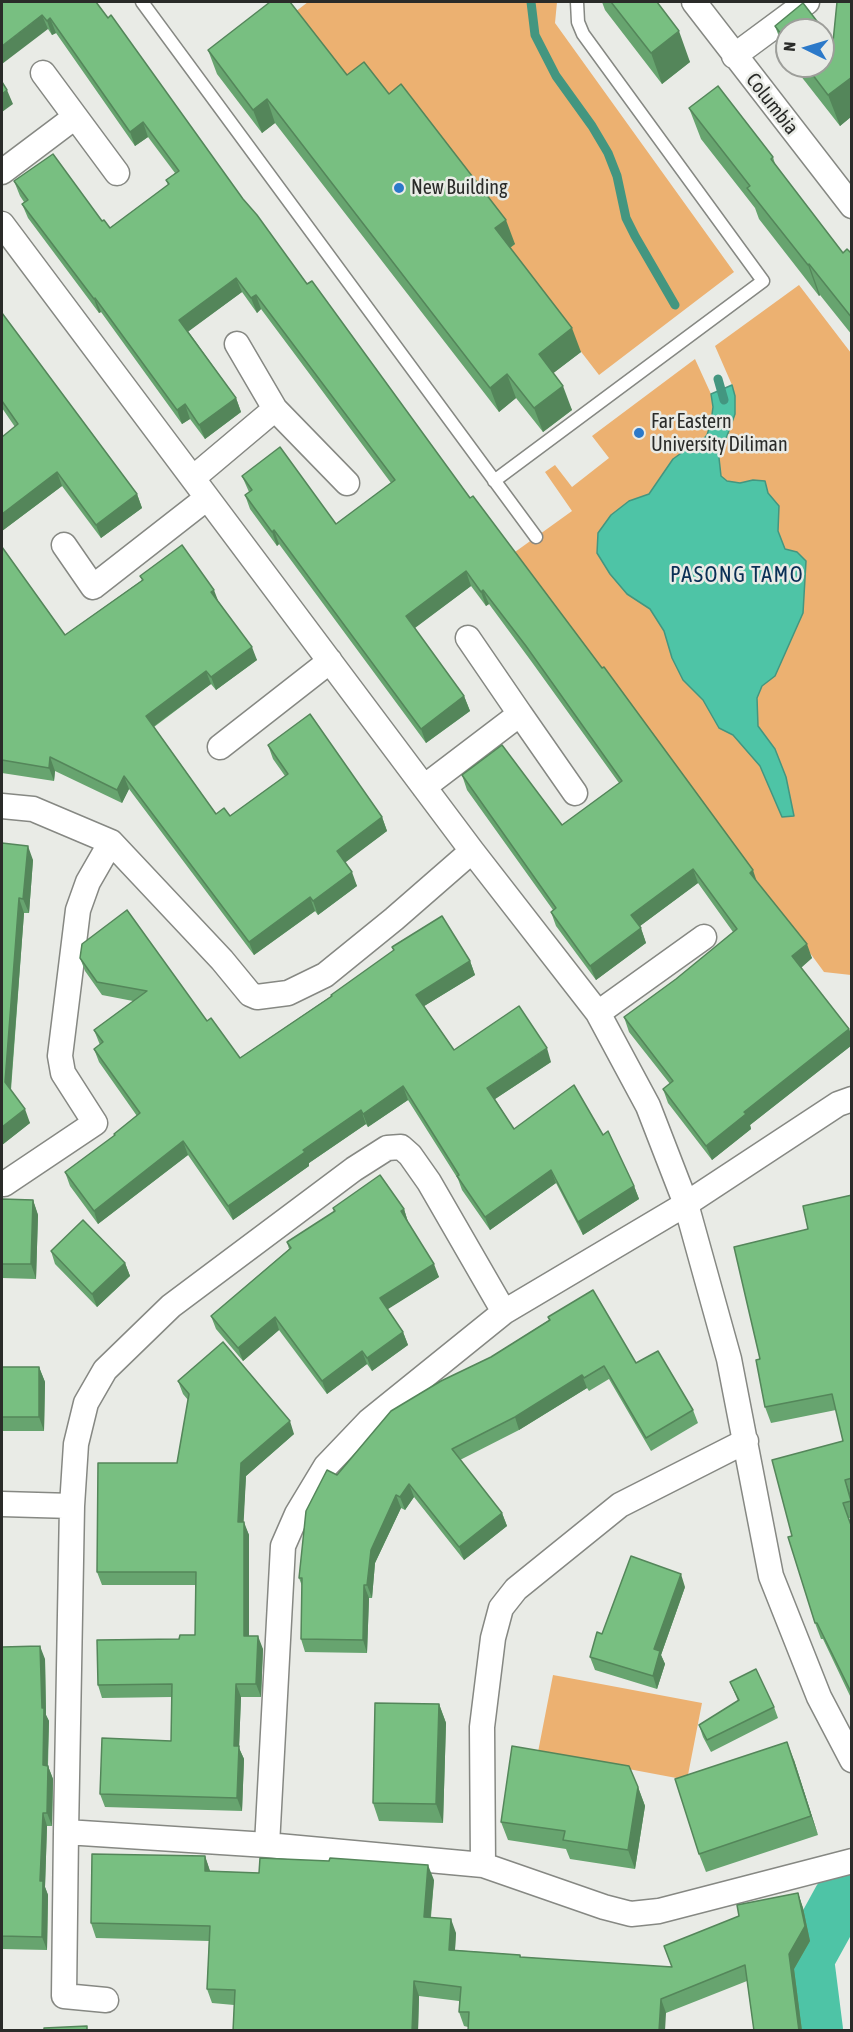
<!DOCTYPE html>
<html>
<head>
<meta charset="utf-8">
<style>
	body { margin:0 }
	#map { position:relative; width:853px; height:2032px; overflow:hidden; background:#e9ebe6; font-family:"Asap Condensed",sans-serif }
	canvas { display:block }
	.frame { position:absolute; inset:0; border:3px solid #2a2b29; pointer-events:none }
	.north { position:absolute; left:775px; top:18px; width:60px; height:60px; box-sizing:border-box; background:#e9ebe6; border:2px solid #9d9e9a; border-radius:50%; rotate:275deg; font-size:16px; font-weight:700; line-height:24px; text-align:center; color:#2a2b29 }
	.north::after { content:''; display:block; margin:auto; width:21px; height:27px; background:#2c79c9; clip-path:polygon(50% 0,100% 100%,50% 72%,0 100%) }
</style>
</head>
<body>
<div id="map">
<canvas width="853" height="2032"></canvas>
<div class="frame"></div>
<div class="north">N</div>
</div>
<script>
const context = document.querySelector('canvas').getContext('2d');
context.lineJoin = 'round';
function fill(path, color) { context.fillStyle = color; context.fill(path, 'evenodd'); }
const toPath = rows => new Path2D(rows.map(r => 'M' + r).join(''));
function strokePath(path, color, width, dash) { context.strokeStyle = color; context.lineWidth = width; context.lineCap = dash ? 'butt' : 'round'; context.setLineDash(dash || []); context.stroke(path); }
function drawText(font, color, halo, rows, align = 'center') {
  context.font = font + ' "Asap Condensed",sans-serif'; context.lineWidth = 5; context.setLineDash([]); context.textBaseline = 'middle'; context.strokeStyle = halo; context.fillStyle = color; for (const [text, x, y, turn = 0] of rows) {
    context.save(); context.translate(x, y); context.rotate((+turn || 0) * Math.PI / 180); context.textAlign = isNaN(turn) ? turn : align; if (halo) context.strokeText(text, 0, 0); context.fillText(text, 0, 0); context.restore();
  }
}
const green = toPath([
	[308,2,557,2,555,23,734,272,599,375,504,252,356,99,291,15],
	[799,285,851,353,851,975,824,972,515,552,572,511,545,472,555,465,572,487,609,458,592,436,695,359,711,394,732,385,715,346],
	[553,1675,702,1703,687,1780,538,1752]
]);
const water = toPath([
	[732,385,735,396,735,414,719,458,721,476,727,481,740,483,753,480,765,481,768,493,779,506,778,531,785,549,797,552,806,561,803,613,775,676,762,686,757,698,758,726,775,749,786,777,794,816,782,817,760,766,733,735,719,728,703,700,683,680,672,658,664,631,650,609,627,594,610,574,597,553,598,533,611,515,629,501,649,494,673,459,691,446,698,445,707,435,711,422,713,407,711,394,732,385]
]);
const stream = toPath([
	[531,2,535,35,556,76,592,126,608,153,617,176,626,218,635,236,675,305],
	[718,379,724,400]
]);
const river = toPath([
	[816,2030,807,1959,840,1899]
]);
const lane = toPath([
	[142,2,536,537],
	[494,481,763,281,583,34,578,22,577,2]
]);
const street = toPath([
	[694,2,852,206],
	[734,56,807,2],
	[43,73,117,173],
	[2,172,75,117],
	[2,224,472,851,598,1013,648,1106,686,1204,729,1359,771,1576,819,1697,852,1760],
	[275,409,347,483],
	[193,478,275,409,237,344],
	[64,545,93,587,207,498],
	[468,638,520,714],
	[220,747,330,661],
	[424,787,520,714,575,793],
	[2,806,33,809,111,842,222,960,250,994,257,997,288,993,325,975,394,919,472,851],
	[598,1013,704,937],
	[4,1184,95,1123,63,1073,60,1056,78,910,88,882,111,842],
	[746,1441,620,1505,516,1589,501,1608,493,1638,482,1727,483,1865,604,1907,631,1914,659,1911,852,1861],
	[2,1504,72,1506,66,1832,267,1845],
	[72,1506,76,1444,86,1403,105,1370,171,1306,354,1169,387,1148,401,1147,410,1155,429,1182,504,1312],
	[66,1832,64,1996,106,2000],
	[483,1865,267,1845,283,1546,297,1514,326,1466,369,1421,504,1312,686,1204,838,1104,852,1099]
]);
const wall = toPath([
	[2,2,96,2,243,199,470,498,757,882,812,958,801,968,849,1029,852,1036,852,1045,750,1125,751,1129,712,1160,668,1103,663,1089,670,1084,629,1032,624,1017,676,979,733,932,698,883,640,926,646,943,596,980,556,926,551,912,553,910,467,790,462,775,562,825,619,783,531,661,489,604,486,606,471,586,414,628,464,696,470,711,426,743,279,544,277,546,250,509,245,495,249,492,242,476,336,524,391,483,261,309,257,313,242,292,188,331,236,398,241,412,205,439,190,419,182,424,101,312,99,313,28,218,22,204,24,202,20,196,14,181,102,221,110,228,168,185,166,180,175,173,148,137,135,146,56,33,52,35,48,29],
	[602,2,657,2,690,62,662,84,605,10],
	[837,2,852,2,852,116,840,126,793,66,823,66,823,30,787,30,787,58,775,26,803,3,833,42],
	[208,50,347,75,389,94,515,244,510,248,581,352,553,373,572,410,543,432,516,398,499,412,275,123,262,133,217,74],
	[689,108,773,157,776,167,843,253,852,254,852,335,820,295,819,296,759,219,755,208,701,139],
	[2,313,137,494,142,508,101,538,62,486,2,531,2,437,15,427,2,408],
	[2,547,65,635,142,580,140,576,219,602,257,660,216,690,211,684,154,727,216,814,230,816,285,776,273,759,268,745,382,817,387,831,345,862,357,886,318,915,315,911,254,955,129,789,122,803,55,771,54,781,2,773],
	[2,843,33,860,29,913,24,913,11,1090,30,1123,2,1145],
	[392,947,470,961,475,975,424,1006,454,1050,551,1062,495,1099,514,1129,603,1135,634,1186,639,1199,583,1235,556,1183,490,1230,462,1190,458,1179,408,1100,368,1127,366,1124,309,1163,309,1166,233,1220,188,1155,98,1224,70,1186,65,1172,114,1136,137,1116,99,1062,94,1049,100,1045,94,1030,133,1001,102,995,85,971,80,958,207,1021,240,1058,331,996,394,951],
	[852,1195,852,1518,849,1518,852,1526,852,1703,851,1698,823,1639,821,1639,815,1623,792,1536,843,1441,836,1410,771,1423,765,1407,760,1359,808,1229],
	[2,1199,33,1200,38,1215,36,1279,2,1278],
	[333,1208,404,1209,408,1222,439,1277,387,1309,403,1332,408,1345,372,1371,367,1364,327,1394,279,1330,243,1361,216,1329,211,1316,289,1249,287,1242,334,1212],
	[51,1251,125,1263,130,1276,97,1307,55,1264],
	[548,1317,636,1363,693,1410,698,1423,651,1451,609,1379,589,1391,587,1388,519,1430,460,1460,502,1513,507,1526,464,1560,414,1497,405,1510,401,1508,375,1563,372,1598,369,1598,367,1653,305,1652,301,1639,302,1586,299,1578,337,1475,491,1357,549,1320],
	[2,1367,39,1367,45,1382,44,1431,2,1431],
	[178,1381,294,1434,246,1476,243,1522,249,1535,249,1636,263,1649,261,1697,241,1697,239,1748,244,1759,242,1811,105,1807,100,1794,171,1741,172,1697,102,1698,98,1685,179,1639,195,1635,195,1585,102,1585,97,1572,177,1463,188,1400,183,1394],
	[685,1587,661,1655,665,1664,657,1689,595,1670,590,1657,602,1634],
	[2,1647,45,1659,46,1715,49,1721,48,1766,53,1779,52,1826,47,1826,45,1887,48,1895,47,1950,2,1949],
	[730,1682,774,1707,778,1718,711,1752,703,1737,699,1725,738,1701],
	[439,1704,446,1723,443,1823,379,1821,373,1803],
	[794,1760,818,1835,706,1872,699,1854],
	[638,1787,645,1806,635,1869,570,1859,566,1849,508,1840,501,1822],
	[205,1856,210,1871,434,1880,431,1917,456,1933,455,1950,520,1955,521,1957,672,1967,664,1946,798,1893,803,1908,810,1941,794,1969,802,2031,754,2031,747,1981,666,2013,468,2027,464,2026,459,2012,459,2001,419,1996,418,2031,233,2031,234,2005,212,2003,207,1989,209,1941,96,1938,91,1923]
]);
const shadedWall = toPath([
	[42,15,48,29,2,64,2,46],
	[50,18,56,33,52,35,47,21],
	[679,31,690,62,662,84,651,53],
	[852,77,852,116,840,126,828,95],
	[7,90,13,104,2,112,2,94],
	[267,99,275,123,262,133,253,110],
	[143,122,148,137,135,146,130,132],
	[506,220,515,244,504,252,495,228],
	[809,264,820,295,819,296,808,265],
	[236,278,242,292,185,334,179,320],
	[256,295,261,309,257,313,251,298],
	[95,298,101,312,99,313,94,299],
	[572,328,581,352,547,378,539,354],
	[507,374,516,398,499,412,490,388],
	[563,386,572,410,543,432,534,408],
	[236,398,241,412,205,439,199,425],
	[185,404,190,419,182,424,177,410],
	[57,472,62,486,2,531,2,514],
	[137,494,142,508,101,538,96,525],
	[274,530,279,544,277,546,272,532],
	[466,571,471,586,411,631,406,616],
	[214,590,219,603,211,592],
	[483,590,489,604,486,606,481,592],
	[252,647,257,660,216,690,211,677],
	[206,671,211,684,150,729,146,716],
	[464,696,470,711,426,743,421,729],
	[50,757,55,771,54,781,49,768],
	[124,776,129,789,122,803,117,790],
	[382,817,387,831,342,865,337,851],
	[28,846,33,860,29,913,23,899],
	[693,869,698,883,636,929,631,915],
	[753,870,758,885,750,873],
	[352,872,357,886,318,915,313,901],
	[310,897,315,911,254,955,249,942],
	[19,898,24,913,10,1097,5,1082],
	[641,928,646,943,596,980,590,966],
	[807,944,812,958,797,971,792,956],
	[470,961,475,975,421,1008,416,995],
	[849,1029,852,1036,852,1045,750,1125,751,1129,712,1160,706,1146,744,1112],
	[547,1048,551,1062,492,1101,487,1088],
	[403,1086,408,1100,368,1127,363,1114],
	[25,1109,30,1123,2,1145,2,1127],
	[361,1110,366,1124,309,1163,309,1166,233,1220,228,1206,303,1150],
	[183,1141,188,1155,98,1224,94,1211],
	[551,1170,556,1183,490,1230,485,1217],
	[634,1186,639,1199,583,1235,578,1222],
	[33,1200,38,1215,36,1279,31,1264],
	[404,1209,408,1222,406,1224,401,1211],
	[125,1263,130,1276,97,1307,92,1294],
	[434,1264,439,1277,385,1311,380,1298],
	[275,1317,279,1330,243,1361,238,1348],
	[403,1332,408,1345,372,1371,367,1358],
	[362,1351,367,1364,327,1394,322,1381],
	[39,1367,45,1382,44,1431,39,1417],
	[582,1375,587,1388,519,1430,515,1417],
	[290,1421,294,1434,246,1476,243,1535,238,1522,241,1463],
	[845,1480,851,1496,852,1503,851,1501],
	[409,1484,414,1497,405,1510,400,1497],
	[396,1495,401,1508,375,1563,372,1598,367,1585,371,1550],
	[502,1513,507,1526,464,1560,459,1547],
	[244,1522,249,1535,249,1649,244,1636],
	[681,1574,685,1587,661,1655,665,1664,657,1689,653,1676,654,1649],
	[364,1585,369,1598,367,1653,363,1640],
	[258,1636,263,1649,261,1697,256,1684],
	[40,1646,45,1659,46,1715,49,1721,47,1779,43,1765],
	[236,1684,241,1697,239,1748,244,1759,242,1811,237,1798,234,1746],
	[439,1704,446,1723,443,1823,436,1804],
	[787,1742,794,1760,818,1835,811,1816],
	[48,1766,53,1779,52,1826,47,1813],
	[638,1787,645,1806,635,1869,628,1850],
	[43,1813,47,1826,45,1887,48,1895,47,1950,42,1937,40,1881],
	[205,1856,210,1871,205,1871],
	[428,1865,434,1880,429,1932,424,1917],
	[798,1893,803,1908,810,1941,794,1969,802,2031,799,2031,789,1954],
	[451,1919,456,1933,454,1964,449,1950],
	[414,1981,419,1996,418,2031,412,2031],
	[661,1999,666,2013,665,2031,659,2031]
]);
const building = toPath([
	[2,2,96,2,108,18,111,15,243,199,257,215,307,284,312,281,470,498,473,496,602,668,604,667,753,870,750,873,807,944,792,956,849,1029,744,1112,746,1114,706,1146,663,1089,673,1081,624,1017,676,979,737,929,693,869,631,915,641,928,590,966,551,912,556,908,462,775,502,745,562,825,622,781,526,646,483,590,481,592,466,571,406,616,464,696,421,729,274,530,272,532,245,495,252,490,242,476,280,447,336,524,395,480,256,295,251,298,236,278,179,320,236,398,199,425,185,404,177,410,95,298,94,299,22,204,28,200,14,181,53,154,102,221,104,220,110,228,169,184,166,180,179,171,143,122,130,132,50,18,47,21,42,15,2,46,2,2],
	[270,2,290,2,347,75,364,62,389,94,401,84,506,220,495,228,572,328,539,354,563,386,534,408,507,374,490,388,267,99,253,110,208,50,270,2],
	[611,2,657,2,679,31,651,53,611,2],
	[837,2,852,2,852,77,828,95,806,66,823,66,823,30,787,30,787,42,775,26,803,3,833,42,837,2],
	[2,82,7,90,2,94,2,82],
	[718,86,773,157,771,159,843,253,847,249,852,254,852,318,809,264,808,265,747,188,750,186,689,108,718,86],
	[2,313,137,494,96,525,57,472,2,514,2,437,18,424,2,401,2,313],
	[182,545,214,590,211,592,252,647,211,677,206,671,146,716,216,814,224,808,230,816,288,774,268,745,310,714,382,817,337,851,352,872,313,901,310,897,249,942,124,776,117,790,50,757,49,768,2,760,2,547,65,635,143,580,140,576,182,545],
	[2,843,28,846,23,899,19,898,5,1082,25,1109,2,1127,2,843],
	[127,910,207,1021,211,1018,240,1058,332,996,331,995,394,950,392,947,442,916,470,961,416,995,454,1050,519,1006,547,1048,487,1088,514,1129,574,1085,603,1135,608,1131,634,1186,578,1222,551,1170,485,1217,457,1176,459,1175,403,1086,363,1114,361,1110,303,1150,305,1152,228,1206,183,1141,94,1211,65,1172,115,1135,114,1134,140,1113,94,1049,103,1042,94,1030,147,991,97,982,80,958,82,944,127,910],
	[380,1175,404,1209,401,1211,434,1264,380,1298,403,1332,367,1358,362,1351,322,1381,275,1317,238,1348,211,1316,291,1248,287,1242,335,1211,333,1208,380,1175],
	[852,1195,852,1478,845,1480,851,1501,843,1503,852,1528,852,1694,817,1623,815,1623,788,1537,792,1536,772,1460,843,1441,832,1394,765,1407,756,1360,760,1359,734,1247,808,1229,803,1206,852,1195],
	[2,1199,33,1200,31,1264,2,1264,2,1199],
	[83,1220,125,1263,92,1294,51,1251,83,1220],
	[593,1290,636,1363,658,1351,693,1410,646,1438,604,1366,584,1378,582,1375,515,1417,452,1449,502,1513,459,1547,409,1484,400,1497,396,1495,371,1550,367,1585,364,1585,363,1640,301,1639,302,1578,299,1578,306,1511,327,1470,337,1475,391,1411,441,1381,491,1357,550,1320,548,1317,593,1290],
	[223,1342,290,1421,241,1463,238,1522,244,1522,244,1636,258,1636,256,1684,236,1684,234,1746,239,1746,237,1798,100,1794,102,1738,171,1741,172,1684,98,1685,97,1640,179,1639,180,1635,195,1635,196,1572,97,1572,98,1463,177,1463,189,1394,178,1381,223,1342],
	[2,1367,39,1367,39,1417,2,1417,2,1367],
	[631,1556,681,1574,654,1649,660,1651,653,1676,590,1657,597,1632,602,1634,631,1556],
	[40,1646,42,1708,44,1708,43,1765,48,1766,47,1813,43,1813,40,1881,43,1881,42,1937,2,1936,2,1647,40,1646],
	[756,1669,774,1707,707,1740,699,1725,739,1700,730,1682,756,1669],
	[375,1703,439,1704,436,1804,373,1803,375,1703],
	[787,1742,811,1816,699,1854,675,1779,787,1742],
	[512,1746,629,1766,638,1787,628,1850,563,1840,565,1831,501,1822,512,1746],
	[92,1854,205,1856,205,1871,259,1873,260,1858,329,1861,330,1858,428,1865,424,1917,451,1919,449,1950,520,1955,520,1957,672,1967,664,1946,739,1916,737,1905,798,1893,805,1926,789,1954,799,2031,754,2031,745,1965,661,1999,659,2031,468,2031,469,2012,459,2012,461,1987,414,1981,412,2031,233,2031,235,1990,207,1989,210,1926,91,1923,92,1854],
	[87,2026,87,2031,44,2031,44,2028,87,2026]
]);
const markers = [
	[399,188,6,"#2c79c9"],
	[639,433,6,"#2c79c9"]
];
const streetNames = [
	["Columbia",772,104,52]
];
const poiNames = [
	["New Building",411,188],
	["Far Eastern",651,422],
	["University Diliman",651,445]
];
const quarterNames = [
	["PASONG TAMO",737,575]
];
fill(green, '#ecb171');
fill(water, '#4ec4a6');
strokePath(water, '#439680', 1.5);
strokePath(stream, '#439680', 9);
strokePath(river, '#4ec4a6', 54);
strokePath(lane, '#868883', 15);
strokePath(street, '#868883', 27);
strokePath(lane, '#fff', 12);
strokePath(street, '#fff', 24);
fill(wall, '#67a46f');
fill(shadedWall, '#54865a');
fill(building, '#78bf81');
strokePath(building, '#54865a', 1.5);
for (const [x, y, r, color] of markers) { const dot = new Path2D(); dot.arc(x, y, r, 0, 2 * Math.PI); context.fillStyle = color; context.fill(dot); strokePath(dot, '#e9ebe6', 2); }
drawText('20px', '#2a2b29', '#e9ebe6', streetNames);
drawText('20px', '#2a2b29', '#e9ebe6', poiNames, 'left');
context.letterSpacing = '1.5px';
drawText('22px', '#0a2f55', '#e9ebe6', quarterNames);
context.letterSpacing = '0px';
</script>
</body>
</html>
